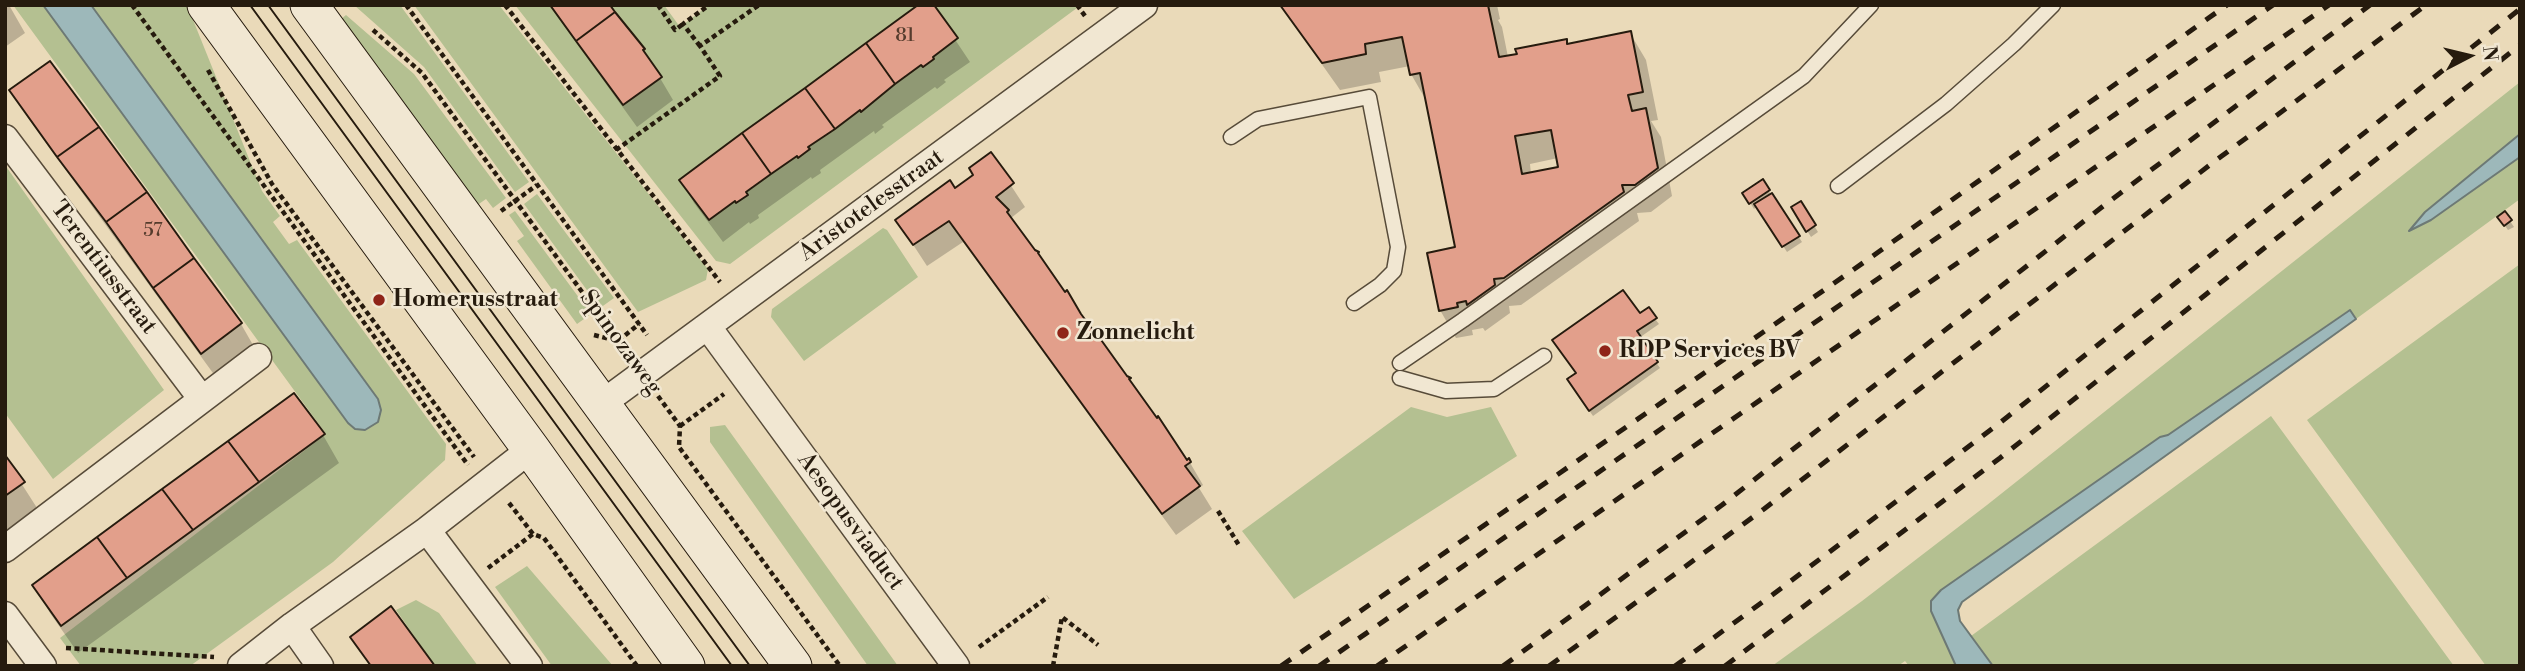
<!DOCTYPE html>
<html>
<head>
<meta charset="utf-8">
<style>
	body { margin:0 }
	#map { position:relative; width:2525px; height:671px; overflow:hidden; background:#eadab9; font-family:"Libre Bodoni",serif }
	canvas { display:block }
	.frame { position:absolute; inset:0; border:7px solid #261b0e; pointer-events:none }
	.north { position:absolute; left:2434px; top:21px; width:70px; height:70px; -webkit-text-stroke:5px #f1e7d2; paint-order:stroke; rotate:83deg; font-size:19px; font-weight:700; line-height:28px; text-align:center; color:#261b0e }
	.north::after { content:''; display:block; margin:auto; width:24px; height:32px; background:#261b0e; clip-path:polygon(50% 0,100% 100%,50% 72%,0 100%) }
</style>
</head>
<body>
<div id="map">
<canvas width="2525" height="671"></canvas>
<div class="frame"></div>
<div class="north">N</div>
</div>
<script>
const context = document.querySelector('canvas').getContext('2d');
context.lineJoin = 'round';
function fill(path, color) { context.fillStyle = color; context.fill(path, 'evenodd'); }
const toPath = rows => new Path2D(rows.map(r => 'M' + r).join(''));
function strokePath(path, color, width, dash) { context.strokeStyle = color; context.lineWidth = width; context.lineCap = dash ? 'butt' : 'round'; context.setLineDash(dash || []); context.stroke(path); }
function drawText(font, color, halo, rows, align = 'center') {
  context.font = font + ' "Libre Bodoni",serif'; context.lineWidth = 5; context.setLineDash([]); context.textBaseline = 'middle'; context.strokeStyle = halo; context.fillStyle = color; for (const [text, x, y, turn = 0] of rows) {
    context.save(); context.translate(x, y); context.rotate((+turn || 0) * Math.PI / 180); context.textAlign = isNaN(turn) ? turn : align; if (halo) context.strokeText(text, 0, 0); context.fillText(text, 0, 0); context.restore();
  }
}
const green = toPath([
	[13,5,43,5,348,423,355,429,378,399,91,5,187,5,262,191,280,216,273,222,289,244,297,240,446,444,445,460,333,562,190,666,81,666,60,638,326,434],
	[354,5,400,5,529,182,515,192,424,67],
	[414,5,499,5,708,269,706,280,638,312],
	[515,5,664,5,680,27,709,5,1081,5,730,264,716,261],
	[346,15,414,74,506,198,493,208,486,199,476,206,340,20],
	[2520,82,2520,134,2426,212,2411,229,2431,220,2520,157,2520,199,2356,319,2349,310,2168,435,2160,437,1941,590,1931,611,1956,666,1909,666,1905,661,1898,666,1772,666,1862,601,1987,505],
	[5,165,164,390,53,479,5,413],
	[537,194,614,298,600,308,524,204],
	[515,211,591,314,577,324,517,241,524,236,509,215],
	[883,228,887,230,918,277,804,361,771,317,772,309],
	[2520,264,2520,666,2486,666,2307,420],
	[1411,407,1447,417,1491,407,1517,456,1294,599,1242,531],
	[2271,416,2454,666,1993,666,1971,636],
	[725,425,898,666,868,666,710,442,710,427],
	[527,566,613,666,552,666,495,587],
	[416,600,439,613,478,666,435,666,396,610]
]);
const water = toPath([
	[43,5,91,5,378,399,381,410,378,422,365,430,355,429,348,423,43,5],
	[2520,134,2520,157,2431,220,2409,231,2425,212,2520,134],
	[2350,310,2356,319,1962,602,1958,610,1960,621,1993,666,1956,666,1931,611,1931,601,1941,590,2160,437,2168,435,2350,310]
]);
const shadow = toPath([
	[5,5,9,5,25,33,5,47],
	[549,5,609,5,660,78,673,100,637,127],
	[932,5,970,62,944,80,946,82,937,89,935,87,882,125,884,127,875,134,874,131,820,170,821,173,812,179,811,177,758,215,759,218,750,224,749,222,723,242,694,203,681,180],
	[1280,5,1497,5,1500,19,1498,20,1502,27,1508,57,1566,41,1568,45,1630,33,1646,60,1658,120,1651,121,1661,137,1672,196,1651,212,1637,213,1639,221,1521,305,1509,306,1510,313,1485,331,1483,328,1472,330,1473,335,1456,338,1440,310,1457,249,1427,102,1411,74,1410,66,1379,72,1381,82,1340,90],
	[1558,158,1560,168,1531,174,1530,164],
	[50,63,241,324,257,352,218,380,28,118,12,91],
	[991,155,1025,207,1011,218,1187,462,1189,461,1203,485,1199,488,1212,509,1176,535,963,242,927,266,897,220,955,190,975,175],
	[1762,181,1802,242,1787,252,1757,206,1754,209,1744,193],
	[1800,203,1818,232,1811,237,1793,208],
	[2510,221,2514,227,2508,230,2503,223],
	[1639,316,1655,319,1659,324,1639,338,1660,368,1593,416,1572,386,1577,374],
	[323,435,339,463,78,653,50,613,34,585],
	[5,458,39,511,5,536]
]);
const building = toPath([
	[550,5,610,5,615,12,576,41,550,5],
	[918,5,934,5,958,38,933,57,934,59,923,67,921,65,895,84,866,43,918,5],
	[1280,5,1488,5,1499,57,1517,54,1515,49,1567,39,1567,44,1631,31,1643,92,1628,95,1632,111,1646,108,1658,168,1635,185,1622,185,1624,192,1504,278,1494,279,1495,285,1467,305,1466,301,1457,303,1458,307,1439,311,1427,253,1455,247,1420,73,1410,75,1402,37,1365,44,1366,54,1322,63,1280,5],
	[1551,130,1558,167,1522,174,1515,136,1551,130],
	[615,12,645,49,643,50,662,77,623,105,576,41,615,12],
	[866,43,895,84,861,112,860,110,835,129,805,88,866,43],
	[50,61,99,127,57,157,9,90,50,61],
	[805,88,835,129,808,147,810,149,798,158,797,156,771,174,742,133,805,88],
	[99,127,147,192,106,222,57,157,99,127],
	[742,133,771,174,746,192,748,195,736,203,735,201,709,220,679,180,742,133],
	[991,152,1014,183,996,197,1009,210,1007,212,1035,250,1039,252,1038,253,1065,292,1067,290,1081,314,1096,334,1099,334,1099,337,1127,376,1131,378,1129,379,1157,418,1158,416,1187,460,1189,458,1191,462,1185,466,1200,486,1162,514,949,221,913,245,895,220,950,180,955,188,973,175,969,168,991,152],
	[1763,179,1770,190,1749,204,1742,193,1763,179],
	[147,192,194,258,153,288,106,222,147,192],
	[1772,193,1800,236,1782,247,1754,204,1772,193],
	[1801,201,1816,225,1806,232,1791,207,1801,201],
	[2505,211,2512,220,2504,226,2497,217,2505,211],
	[194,258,242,323,201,354,153,288,194,258],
	[1623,290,1640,313,1649,307,1657,318,1637,331,1658,362,1589,411,1567,379,1576,373,1552,340,1623,290],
	[294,393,325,434,259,482,228,441,294,393],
	[228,441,259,482,193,530,162,489,228,441],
	[5,455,25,482,5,496,5,455],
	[162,489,193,530,127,578,97,537,162,489],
	[97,537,127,578,61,626,32,585,97,537],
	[391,606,435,666,371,666,350,637,391,606]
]);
const path = toPath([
	[132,5,468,465],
	[406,5,647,335],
	[505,5,720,282],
	[658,5,675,30,683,24],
	[1077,5,1085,16],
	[373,30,422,73,626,352],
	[700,46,683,24,709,5],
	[208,70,272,184,474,457],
	[616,150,720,76,700,46,759,5],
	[501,211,537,185],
	[594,335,618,341,639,324],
	[658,396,680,426,679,447,840,666],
	[680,426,724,394],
	[509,503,533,534,544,538,637,666],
	[1218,511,1240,547],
	[488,568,533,534],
	[979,647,1048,597],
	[66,648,214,657],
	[1053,666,1062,617,1098,645]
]);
const service = toPath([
	[1231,137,1258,119,1369,97,1398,247,1394,271,1380,285,1354,303],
	[1838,186,1946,104,2014,44,2053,5],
	[1400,363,1463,320,1804,76,1871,5],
	[1400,378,1446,391,1494,389,1544,356]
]);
const minor = toPath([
	[5,138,201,398],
	[708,327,956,666],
	[600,405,1144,5],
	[427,530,529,666],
	[5,549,258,357],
	[5,615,43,666],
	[292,626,320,666],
	[241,666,292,626,427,530,531,449]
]);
const secondary = toPath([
	[206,5,531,449,686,666],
	[309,5,793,666]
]);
const tram = toPath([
	[250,5,732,666],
	[268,5,750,666]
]);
const rail = toPath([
	[1281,666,1853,270,2227,5],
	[1319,666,2273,5],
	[1377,666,2329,5],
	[1503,666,1722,505,2102,207,2370,5],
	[1549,666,1764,509,2215,161,2426,5],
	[1675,666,1783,587,2001,422,2520,9],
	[1725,666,2000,458,2520,45]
]);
const markers = [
	[379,300,7,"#8f2418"],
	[1063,333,7,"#8f2418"],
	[1605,351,7,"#8f2418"]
];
const numberNames = [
	["81",905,36],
	["57",153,231]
];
const streetNames = [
	["Aristotelesstraat",872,206,-36],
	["Terentiusstraat",103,268,53],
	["Spinozaweg",620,343,54],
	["Aesopusviaduct",850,522,54]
];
const poiNames = [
	["Homerusstraat",393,300],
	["Zonnelicht",1077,333],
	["RDP Services BV",1619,351]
];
fill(green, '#b4c091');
fill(water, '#9db8ba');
strokePath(water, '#6d7975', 2);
fill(shadow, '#0003');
fill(building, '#e29f8b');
strokePath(building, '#261b0e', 2);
strokePath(service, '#574b39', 17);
strokePath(minor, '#574b39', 29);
strokePath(secondary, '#261b0e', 39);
strokePath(path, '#261b0e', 4.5, [5, 3.5]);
strokePath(service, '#f1e7d2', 14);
strokePath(minor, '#f1e7d2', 26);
strokePath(secondary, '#f1e7d2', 37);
strokePath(tram, '#261b0e', 2);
strokePath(rail, '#261b0e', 5, [12, 12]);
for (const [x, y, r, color] of markers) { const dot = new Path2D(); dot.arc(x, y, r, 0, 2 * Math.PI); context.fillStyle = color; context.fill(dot); strokePath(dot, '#f1e7d2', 2.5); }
drawText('19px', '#553c2d', null, numberNames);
drawText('23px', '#261b0e', '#f1e7d2', streetNames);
drawText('bold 23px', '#261b0e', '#f1e7d2', poiNames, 'left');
</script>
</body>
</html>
